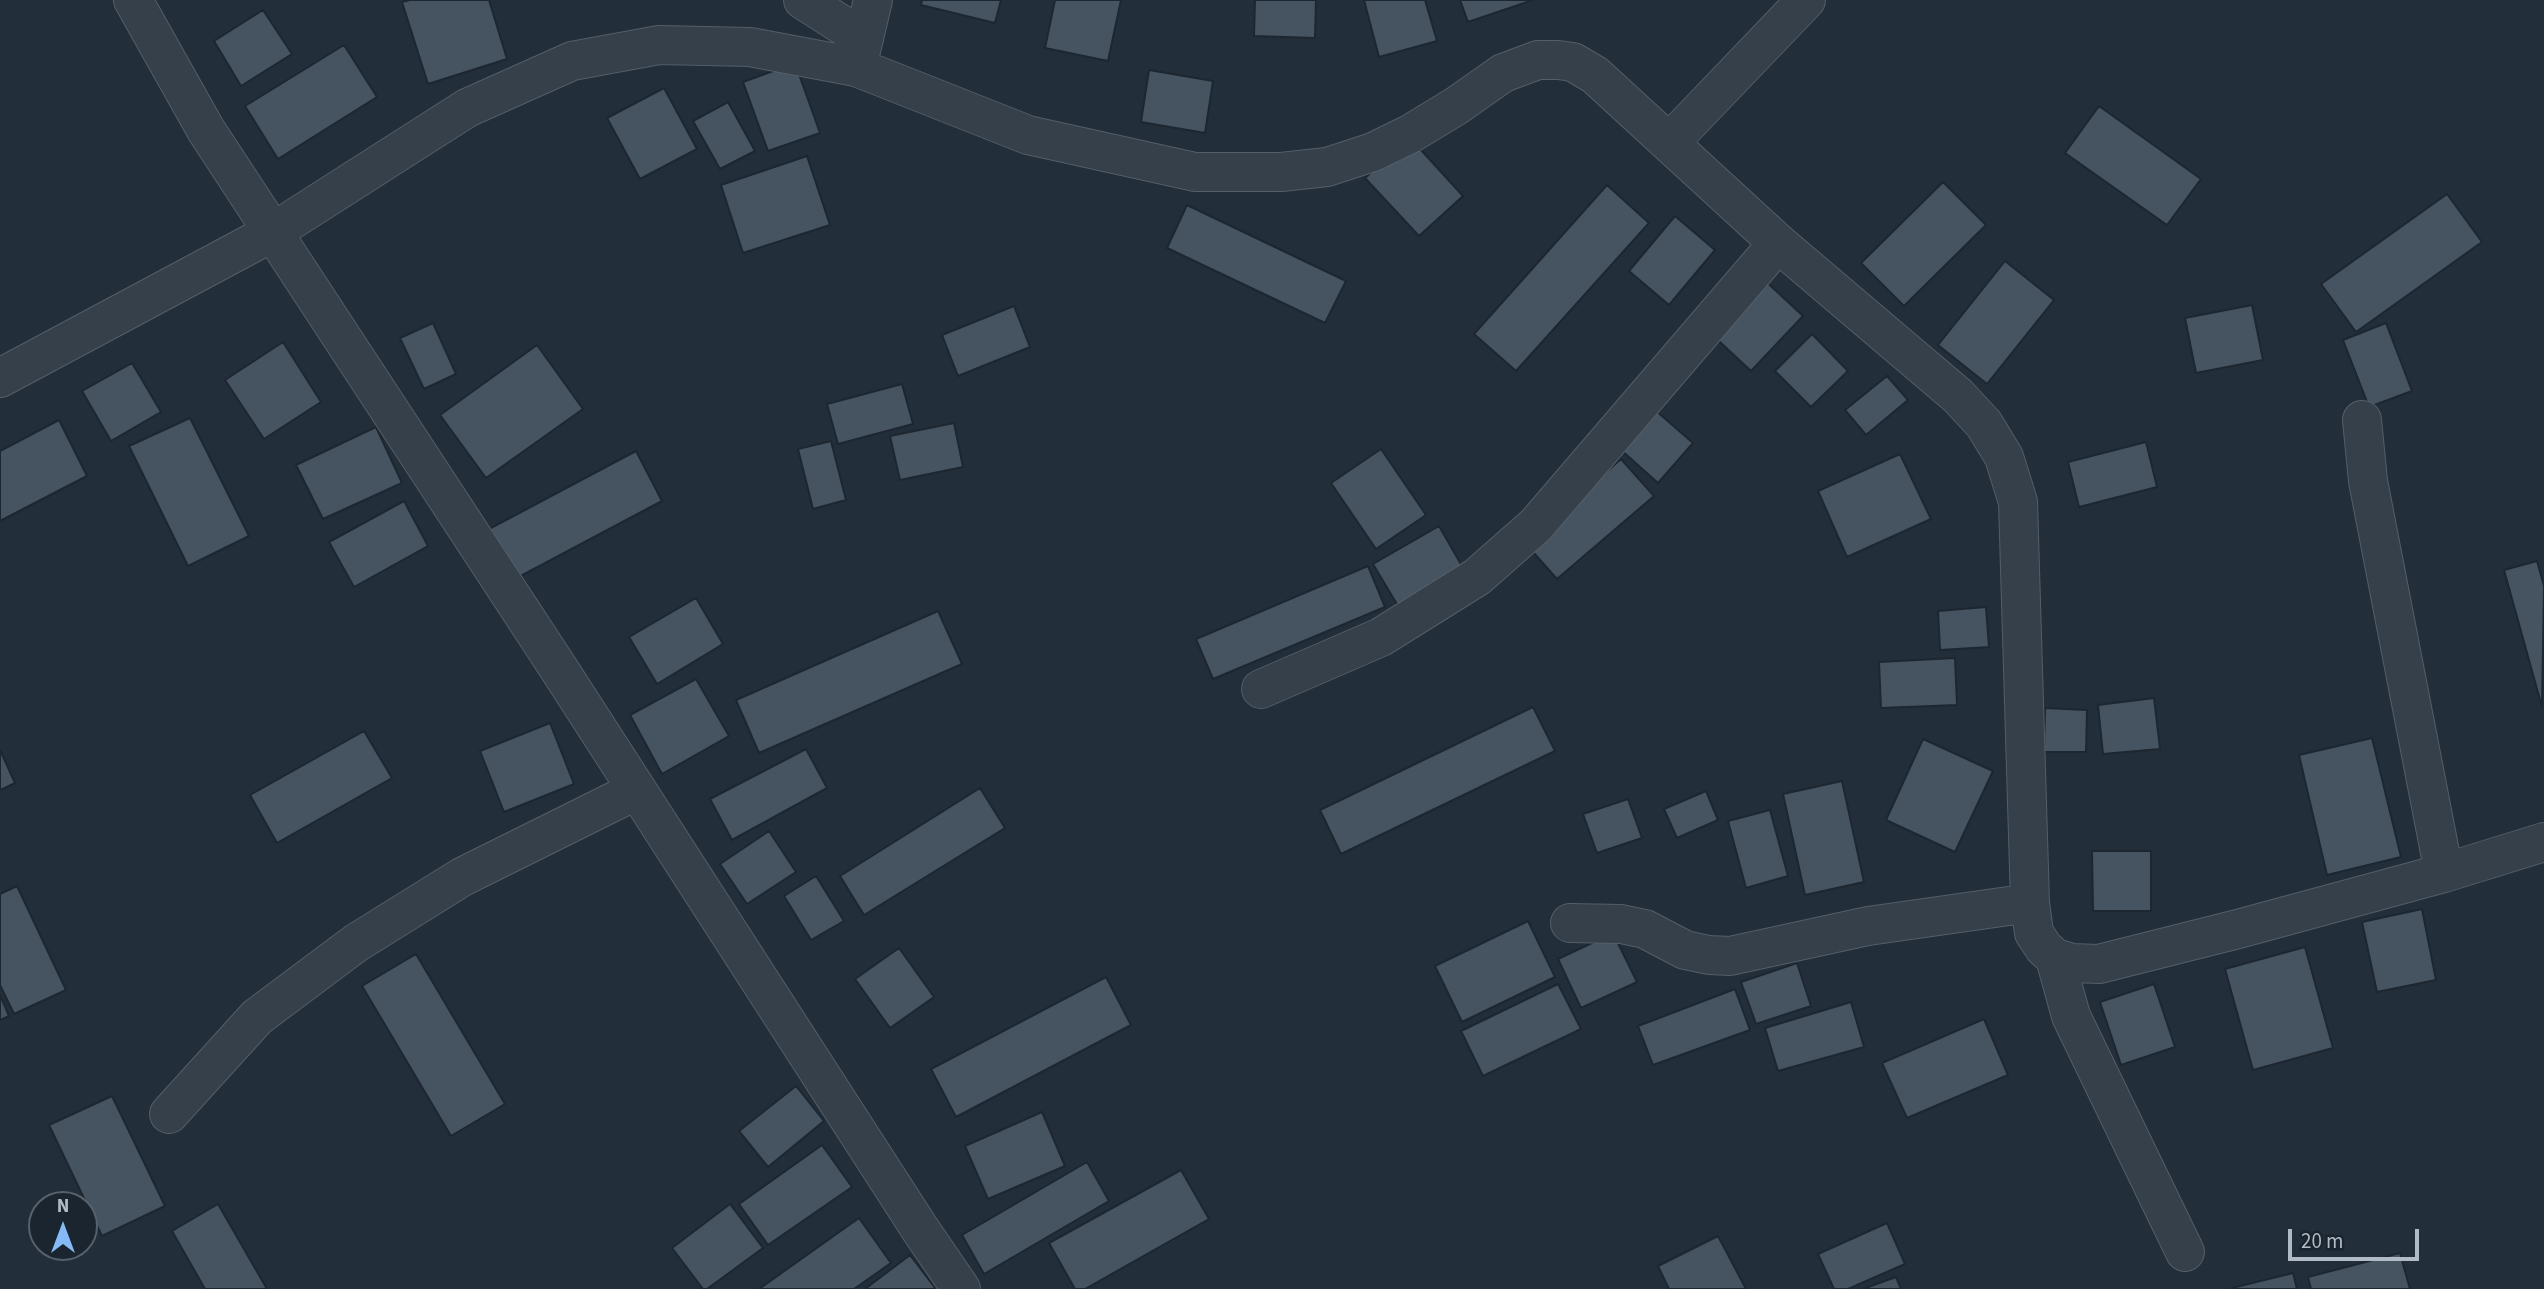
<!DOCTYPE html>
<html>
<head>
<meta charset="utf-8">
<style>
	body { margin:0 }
	#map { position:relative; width:2544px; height:1289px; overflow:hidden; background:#222e3a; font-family:"Source Sans 3",sans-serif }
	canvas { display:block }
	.north { position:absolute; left:28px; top:1191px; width:70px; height:70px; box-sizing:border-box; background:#1b252f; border:2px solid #57616c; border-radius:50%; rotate:0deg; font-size:19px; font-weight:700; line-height:28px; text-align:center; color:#b1bbc7 }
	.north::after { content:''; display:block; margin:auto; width:24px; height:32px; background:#85baf7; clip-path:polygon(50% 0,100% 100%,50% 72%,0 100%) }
	.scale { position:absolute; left:2288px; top:1229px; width:131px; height:32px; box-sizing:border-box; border:4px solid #b1bbc7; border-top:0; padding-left:9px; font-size:21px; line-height:24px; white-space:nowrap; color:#b1bbc7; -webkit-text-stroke:5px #1b252f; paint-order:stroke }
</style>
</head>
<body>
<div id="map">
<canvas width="2544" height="1289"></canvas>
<div class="north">N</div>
<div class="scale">20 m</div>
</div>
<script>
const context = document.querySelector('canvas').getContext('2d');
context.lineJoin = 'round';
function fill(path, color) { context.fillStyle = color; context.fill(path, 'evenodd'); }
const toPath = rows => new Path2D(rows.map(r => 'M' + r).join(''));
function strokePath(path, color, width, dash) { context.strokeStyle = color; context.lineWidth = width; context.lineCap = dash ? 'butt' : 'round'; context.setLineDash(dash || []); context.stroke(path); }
const building = toPath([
	[410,0,489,0,507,59,428,84,402,2,410,0],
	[922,0,1001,0,995,23,921,5,922,0],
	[1055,0,1121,0,1108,61,1045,48,1055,0],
	[1255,0,1316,0,1315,38,1254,36,1255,0],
	[1364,0,1425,0,1437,41,1379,57,1364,0],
	[1460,0,1533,0,1468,22,1460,0],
	[263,10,292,54,241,86,214,41,263,10],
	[344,45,377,97,278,159,245,106,344,45],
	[795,63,820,133,768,151,743,82,795,63],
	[1149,70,1213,81,1205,133,1141,122,1149,70],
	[664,88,697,149,640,179,607,118,664,88],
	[728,102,755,151,720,169,693,121,728,102],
	[2099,106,2201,179,2167,225,2065,153,2099,106],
	[1410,138,1463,196,1419,236,1365,178,1410,138],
	[807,156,830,225,743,253,721,185,807,156],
	[1943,182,1986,225,1904,306,1861,263,1943,182],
	[1607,185,1649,223,1516,371,1474,334,1607,185],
	[2447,194,2482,242,2356,332,2321,284,2447,194],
	[1187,205,1346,281,1325,323,1167,248,1187,205],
	[1675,216,1715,250,1669,305,1629,271,1675,216],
	[2005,261,2054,300,1987,384,1938,345,2005,261],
	[1758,274,1803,316,1751,371,1706,329,1758,274],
	[2252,305,2263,360,2196,373,2185,318,2252,305],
	[1014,306,1030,347,958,376,942,335,1014,306],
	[433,323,456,374,424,389,400,338,433,323],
	[2386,323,2412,391,2369,407,2343,340,2386,323],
	[1812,334,1848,371,1811,407,1775,371,1812,334],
	[283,342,321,402,264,439,225,380,283,342],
	[537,345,583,409,486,478,440,415,537,345],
	[132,363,161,412,111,441,82,391,132,363],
	[1887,376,1908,400,1866,435,1845,410,1887,376],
	[902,384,913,424,838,444,827,404,902,384],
	[1655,410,1693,443,1658,483,1620,449,1655,410],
	[190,418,249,536,188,566,129,446,190,418],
	[59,420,87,476,0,521,0,451,59,420],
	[954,423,963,467,900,480,890,436,954,423],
	[376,427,402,483,323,519,296,465,376,427],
	[831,441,846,500,813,509,798,449,831,441],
	[2146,442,2157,487,2079,507,2068,462,2146,442],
	[1381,449,1426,515,1376,549,1331,483,1381,449],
	[636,451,662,501,515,579,489,529,636,451],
	[1900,454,1931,519,1847,557,1818,491,1900,454],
	[1621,459,1654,496,1557,579,1525,543,1621,459],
	[404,501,428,546,354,587,329,542,404,501],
	[1439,526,1466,573,1401,611,1373,564,1439,526],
	[2537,561,2544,586,2542,707,2504,570,2537,561],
	[1368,566,1385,607,1213,679,1196,639,1368,566],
	[696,598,723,644,657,684,629,637,696,598],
	[1986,607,1989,647,1940,650,1938,611,1986,607],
	[938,611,962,664,759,753,736,700,938,611],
	[1955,658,1957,705,1881,708,1879,662,1955,658],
	[696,679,729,736,662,774,630,715,696,679],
	[2154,698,2160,749,2103,754,2098,705,2154,698],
	[1533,707,1555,751,1341,854,1320,810,1533,707],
	[2045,708,2087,710,2086,752,2044,752,2045,708],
	[550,723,574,784,504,812,480,751,550,723],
	[364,731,392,778,277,843,250,795,364,731],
	[2372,738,2401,857,2327,875,2299,755,2372,738],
	[1923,739,1993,771,1955,852,1886,820,1923,739],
	[806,749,827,788,732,840,710,799,806,749],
	[0,750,15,783,0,790,0,750],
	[1842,781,1864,882,1805,895,1783,794,1842,781],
	[980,788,1005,828,864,915,840,876,980,788],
	[1706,791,1718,820,1677,838,1664,809,1706,791],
	[1628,799,1642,838,1597,853,1583,814,1628,799],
	[1770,810,1788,876,1746,888,1728,821,1770,810],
	[769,831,796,872,747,904,720,864,769,831],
	[2092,851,2151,851,2151,911,2093,911,2092,851],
	[816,876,844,921,811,940,784,896,816,876],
	[17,886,66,990,14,1014,0,985,0,894,17,886],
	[2422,909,2436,980,2377,992,2362,922,2422,909],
	[1528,921,1555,977,1462,1022,1435,966,1528,921],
	[1613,933,1637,982,1581,1008,1558,959,1613,933],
	[2305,947,2333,1048,2253,1070,2225,969,2305,947],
	[899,948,934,997,890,1028,855,979,899,948],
	[416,954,505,1104,451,1136,362,986,416,954],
	[1797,963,1811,1006,1756,1024,1741,982,1797,963],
	[1106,977,1131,1025,956,1117,931,1069,1106,977],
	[1558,984,1581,1029,1483,1076,1461,1031,1558,984],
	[2154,984,2175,1047,2121,1065,2100,1002,2154,984],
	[1735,989,1750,1030,1653,1065,1638,1026,1735,989],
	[0,995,9,1016,0,1020,0,995],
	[1851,1002,1864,1047,1778,1071,1765,1028,1851,1002],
	[1984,1019,2008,1075,1907,1118,1882,1063,1984,1019],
	[796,1086,824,1121,768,1167,739,1131,796,1086],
	[112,1096,165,1206,102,1236,49,1125,112,1096],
	[1042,1112,1065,1166,988,1199,965,1146,1042,1112],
	[822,1145,852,1187,768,1245,739,1204,822,1145],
	[1087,1162,1109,1201,984,1274,962,1235,1087,1162],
	[1181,1170,1209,1219,1085,1289,1075,1289,1049,1243,1181,1170],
	[218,1204,267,1289,205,1289,172,1231,218,1204],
	[730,1204,763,1248,707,1289,703,1289,672,1248,730,1204],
	[859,1218,891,1263,854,1289,759,1289,859,1218],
	[1887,1223,1905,1264,1848,1289,1834,1289,1818,1254,1887,1223],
	[1718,1236,1746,1289,1669,1289,1658,1266,1718,1236],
	[2400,1253,2410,1289,2311,1289,2308,1277,2400,1253],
	[910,1255,936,1289,865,1289,910,1255],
	[2293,1273,2297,1289,2232,1289,2232,1288,2293,1273],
	[1896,1277,1901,1289,1863,1289,1896,1277]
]);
const minor = toPath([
	[133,0,206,130,559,669,920,1229,961,1289],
	[803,0,864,39],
	[858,63,873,0],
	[1670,142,1806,0],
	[0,378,273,232,467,108,572,61,659,45,750,47,856,67,1028,135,1195,172,1281,172,1327,167,1373,152,1410,134,1456,106,1503,73,1538,60,1558,60,1573,62,1595,75,1778,243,1958,396,1984,424,2004,457,2018,502,2030,903,2034,933,2044,948,2055,958,2072,963,2099,964,2238,929,2444,873,2544,842],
	[2362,420,2368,481,2444,873],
	[1261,689,1381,637,1477,577,1536,525,1778,243],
	[1570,923,1621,924,1645,929,1685,950,1709,955,1730,956,1868,926,2030,903],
	[2055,958,2071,1016,2185,1252],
	[169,1114,257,1017,356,943,462,877,637,790]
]);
fill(building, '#465462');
strokePath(building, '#1d2731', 2);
strokePath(minor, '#545e68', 40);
strokePath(minor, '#36404b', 38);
</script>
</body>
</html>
